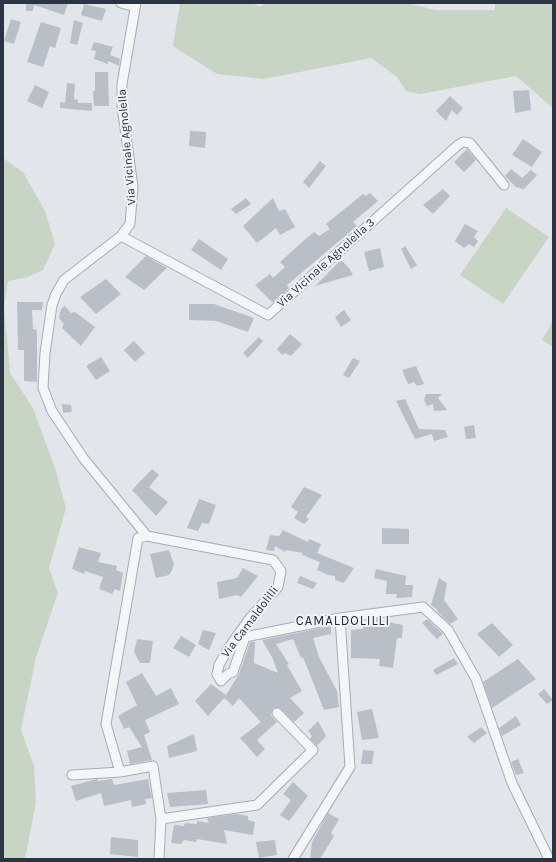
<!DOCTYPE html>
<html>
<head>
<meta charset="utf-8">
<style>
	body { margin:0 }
	#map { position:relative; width:556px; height:862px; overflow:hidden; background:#e2e5ea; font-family:Karla,sans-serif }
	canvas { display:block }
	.frame { position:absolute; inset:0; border:4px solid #2b3442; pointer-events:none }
</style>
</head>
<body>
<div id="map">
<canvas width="556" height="862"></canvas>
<div class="frame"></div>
</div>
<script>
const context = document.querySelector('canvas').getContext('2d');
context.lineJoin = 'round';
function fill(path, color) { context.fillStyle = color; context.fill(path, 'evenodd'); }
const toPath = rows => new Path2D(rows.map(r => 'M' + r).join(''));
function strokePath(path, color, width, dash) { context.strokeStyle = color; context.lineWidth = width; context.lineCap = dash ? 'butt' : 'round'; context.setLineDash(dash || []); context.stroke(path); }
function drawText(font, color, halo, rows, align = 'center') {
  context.font = font + ' Karla,sans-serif'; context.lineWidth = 4; context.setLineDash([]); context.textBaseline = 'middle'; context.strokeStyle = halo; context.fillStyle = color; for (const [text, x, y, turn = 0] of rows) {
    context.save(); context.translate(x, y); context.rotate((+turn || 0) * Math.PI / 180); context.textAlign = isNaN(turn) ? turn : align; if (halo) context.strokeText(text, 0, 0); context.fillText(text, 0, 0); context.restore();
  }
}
const green = toPath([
	[180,3,251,3,260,7,266,3,406,3,436,10,495,10,495,3,553,3,553,108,516,76,420,94,406,91,397,77,371,58,264,79,217,74,173,46],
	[3,158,23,172,45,211,55,244,43,270,28,277,8,281,4,307,10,373,33,408,55,468,66,508,49,568,58,593,36,657,21,730,34,766,36,802,25,859,3,859],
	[506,208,549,237,503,304,460,275],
	[553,321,553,347,542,340]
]);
const building = toPath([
	[26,3,68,3,64,15,34,5,33,11,26,11],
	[84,4,106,9,102,21,81,15],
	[11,19,21,22,14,44,4,41],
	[74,20,83,23,77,45,70,43],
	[41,22,61,28,55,48,50,46,43,67,27,62],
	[94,42,113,47,110,55,120,59,119,66,108,61,108,64,94,59,96,51,91,50],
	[95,72,108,72,109,106,94,106,93,91,95,91],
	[67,83,75,84,74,99,78,100,78,103,92,103,92,111,60,108,60,102,65,103],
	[35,85,49,92,42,108,27,101],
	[529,90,531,110,515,113,513,91],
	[450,96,463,108,457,115,452,110,446,121,436,111],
	[190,131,206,132,205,148,189,146],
	[523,139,542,152,532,167,512,155],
	[467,149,476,160,464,172,454,162],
	[320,161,326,166,309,188,303,182],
	[511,169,522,178,531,170,537,175,524,189,516,187,505,176],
	[443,189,450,196,433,214,423,205],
	[370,193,378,201,353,222,357,226,287,285,289,288,273,303,255,285,270,274,273,278,285,267,280,262,300,244,314,232,319,236,330,229,326,224,363,194,366,196],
	[246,198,251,204,236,214,231,209],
	[273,198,279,211,285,209,295,227,280,235,276,228,257,243,243,226],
	[465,224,478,231,474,237,478,241,474,247,469,244,464,248,455,241],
	[199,239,228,259,221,270,191,250],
	[405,246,417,265,411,269,401,249],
	[380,248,384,267,369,271,364,252],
	[146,256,167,268,144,290,125,277],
	[341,260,349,268,353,275,315,286],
	[106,279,121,294,96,314,80,297],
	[17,302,43,302,42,310,32,310,33,329,37,330,37,382,24,381,24,350,18,350],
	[189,304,214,304,254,318,248,332,216,321,189,320],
	[65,306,71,313,75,312,95,327,81,346,62,328,64,324,59,318,61,309],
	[344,310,351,320,341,327,335,317],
	[290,334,302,344,291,356,285,353,282,355,277,349],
	[259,337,263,341,248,358,243,353],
	[134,341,145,353,135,362,124,350],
	[101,357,110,371,96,380,86,366],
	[353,358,360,361,349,378,343,375],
	[416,366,424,384,417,386,414,382,408,384,402,370],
	[426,394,442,394,438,398,447,410,434,411,433,404,427,406,424,400],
	[405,399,419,429,445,430,448,437,434,441,432,434,415,439,396,401],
	[62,404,71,405,72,412,63,413],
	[474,425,476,438,466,439,464,427],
	[152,469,159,475,149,487,168,502,156,516,132,490],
	[304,487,322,495,306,517,309,519,304,524,294,518,298,512,291,507],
	[199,499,216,505,209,524,202,523,198,531,187,528],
	[382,528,409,529,409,544,382,544],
	[283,530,308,542,309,539,321,544,317,553,354,568,344,583,335,580,335,576,328,575,317,570,320,562,302,555,303,553,286,550,285,552,275,546,274,551,266,550,270,535,279,536],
	[79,547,101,553,98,562,117,566,116,570,123,573,120,591,115,589,112,594,99,589,103,577,85,571,84,574,72,569],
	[169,550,174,564,172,570,169,575,156,578,150,554],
	[243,568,258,576,241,597,237,595,219,599,217,582,237,578],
	[376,569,406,576,405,585,413,585,412,597,396,598,397,594,386,594,387,581,374,578],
	[300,576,317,583,313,589,297,583],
	[439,578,447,583,444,600,458,619,450,624,437,611,438,610,431,605],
	[382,618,382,621,403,625,402,638,397,638,393,668,379,666,380,659,351,658,351,630,363,629,363,623],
	[427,619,443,634,437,639,422,623],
	[492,623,513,645,499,657,477,634],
	[331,626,331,634,313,638,319,657,337,691,339,707,324,710,303,657,301,658,293,639,276,644,289,664,287,665,302,691,290,698,304,713,294,722,281,709,273,708,271,715,277,722,257,740,265,749,257,757,240,738,261,722,239,698,233,706,224,698,208,716,195,701,211,684,226,695,239,674,250,642,255,642,254,663,278,673,272,657,262,640],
	[203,630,216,633,209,650,198,644],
	[181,636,196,645,189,657,173,648],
	[137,639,153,641,150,663,140,663,134,652],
	[454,658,458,664,436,675,433,670],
	[518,659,536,679,492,708,483,682],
	[142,673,156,696,171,688,179,704,145,720,150,732,144,735,152,760,130,764,127,751,142,747,129,727,124,729,118,716,137,705,126,682],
	[544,689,553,700,547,704,538,694],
	[372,709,379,738,362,740,357,712],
	[516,716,521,725,502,736,499,728],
	[318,721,326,736,317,746,310,739,312,736,308,731],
	[481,727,487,733,474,743,467,737],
	[194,734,197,751,169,758,167,746],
	[363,750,374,751,372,764,361,764],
	[518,759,524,773,516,775,511,762],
	[97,779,98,781,112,779,114,785,148,779,152,798,145,799,146,804,132,807,131,800,104,806,101,793,76,801,71,786],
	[293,782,308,796,289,821,280,815,291,800,283,794],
	[206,790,208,804,170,807,167,793],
	[328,813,339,819,331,833,334,836,320,859,310,859,312,842],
	[236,814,248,816,248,820,255,822,253,835,224,830,227,844,197,839,196,842,184,840,181,844,171,843,174,825,184,826,185,823,197,824,197,821,209,823,207,818],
	[111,837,138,840,138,857,110,854],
	[275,840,277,855,259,858,256,842]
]);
const minor = toPath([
	[121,3,135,7],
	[136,3,122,84,122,106,133,187,130,224,121,236,64,280,56,294,52,305,45,353,43,388,52,411,84,459,147,536],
	[121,236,268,315,458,145,463,142,470,143,504,185],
	[120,772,106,724,138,538,147,536,273,560,281,571,278,587,250,618,228,649,219,665,217,674,221,681,228,674,233,672,245,637,340,618,423,607,448,630,476,679,512,783,549,859],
	[72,775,120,772,153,766,161,819,159,859],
	[161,819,257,805,313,750,277,713],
	[293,859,350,767,340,618]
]);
const streetNames = [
	["Via Vicinale Agnolella",127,147,-95],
	["Via Vicinale Agnolella 3",326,263,-42],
	["Via Camaldolilli",250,622,-53]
];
const neighbourhoodNames = [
	["CAMALDOLILLI",343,621]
];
fill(green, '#c8d4c4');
fill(building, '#babfc7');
strokePath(minor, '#a7acb4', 11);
strokePath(minor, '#f5f6f8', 9);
drawText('12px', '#2b3442', '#f2f4f7', streetNames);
context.letterSpacing = '1px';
drawText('13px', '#1d2533', '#f2f4f7', neighbourhoodNames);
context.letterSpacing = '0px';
</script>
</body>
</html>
